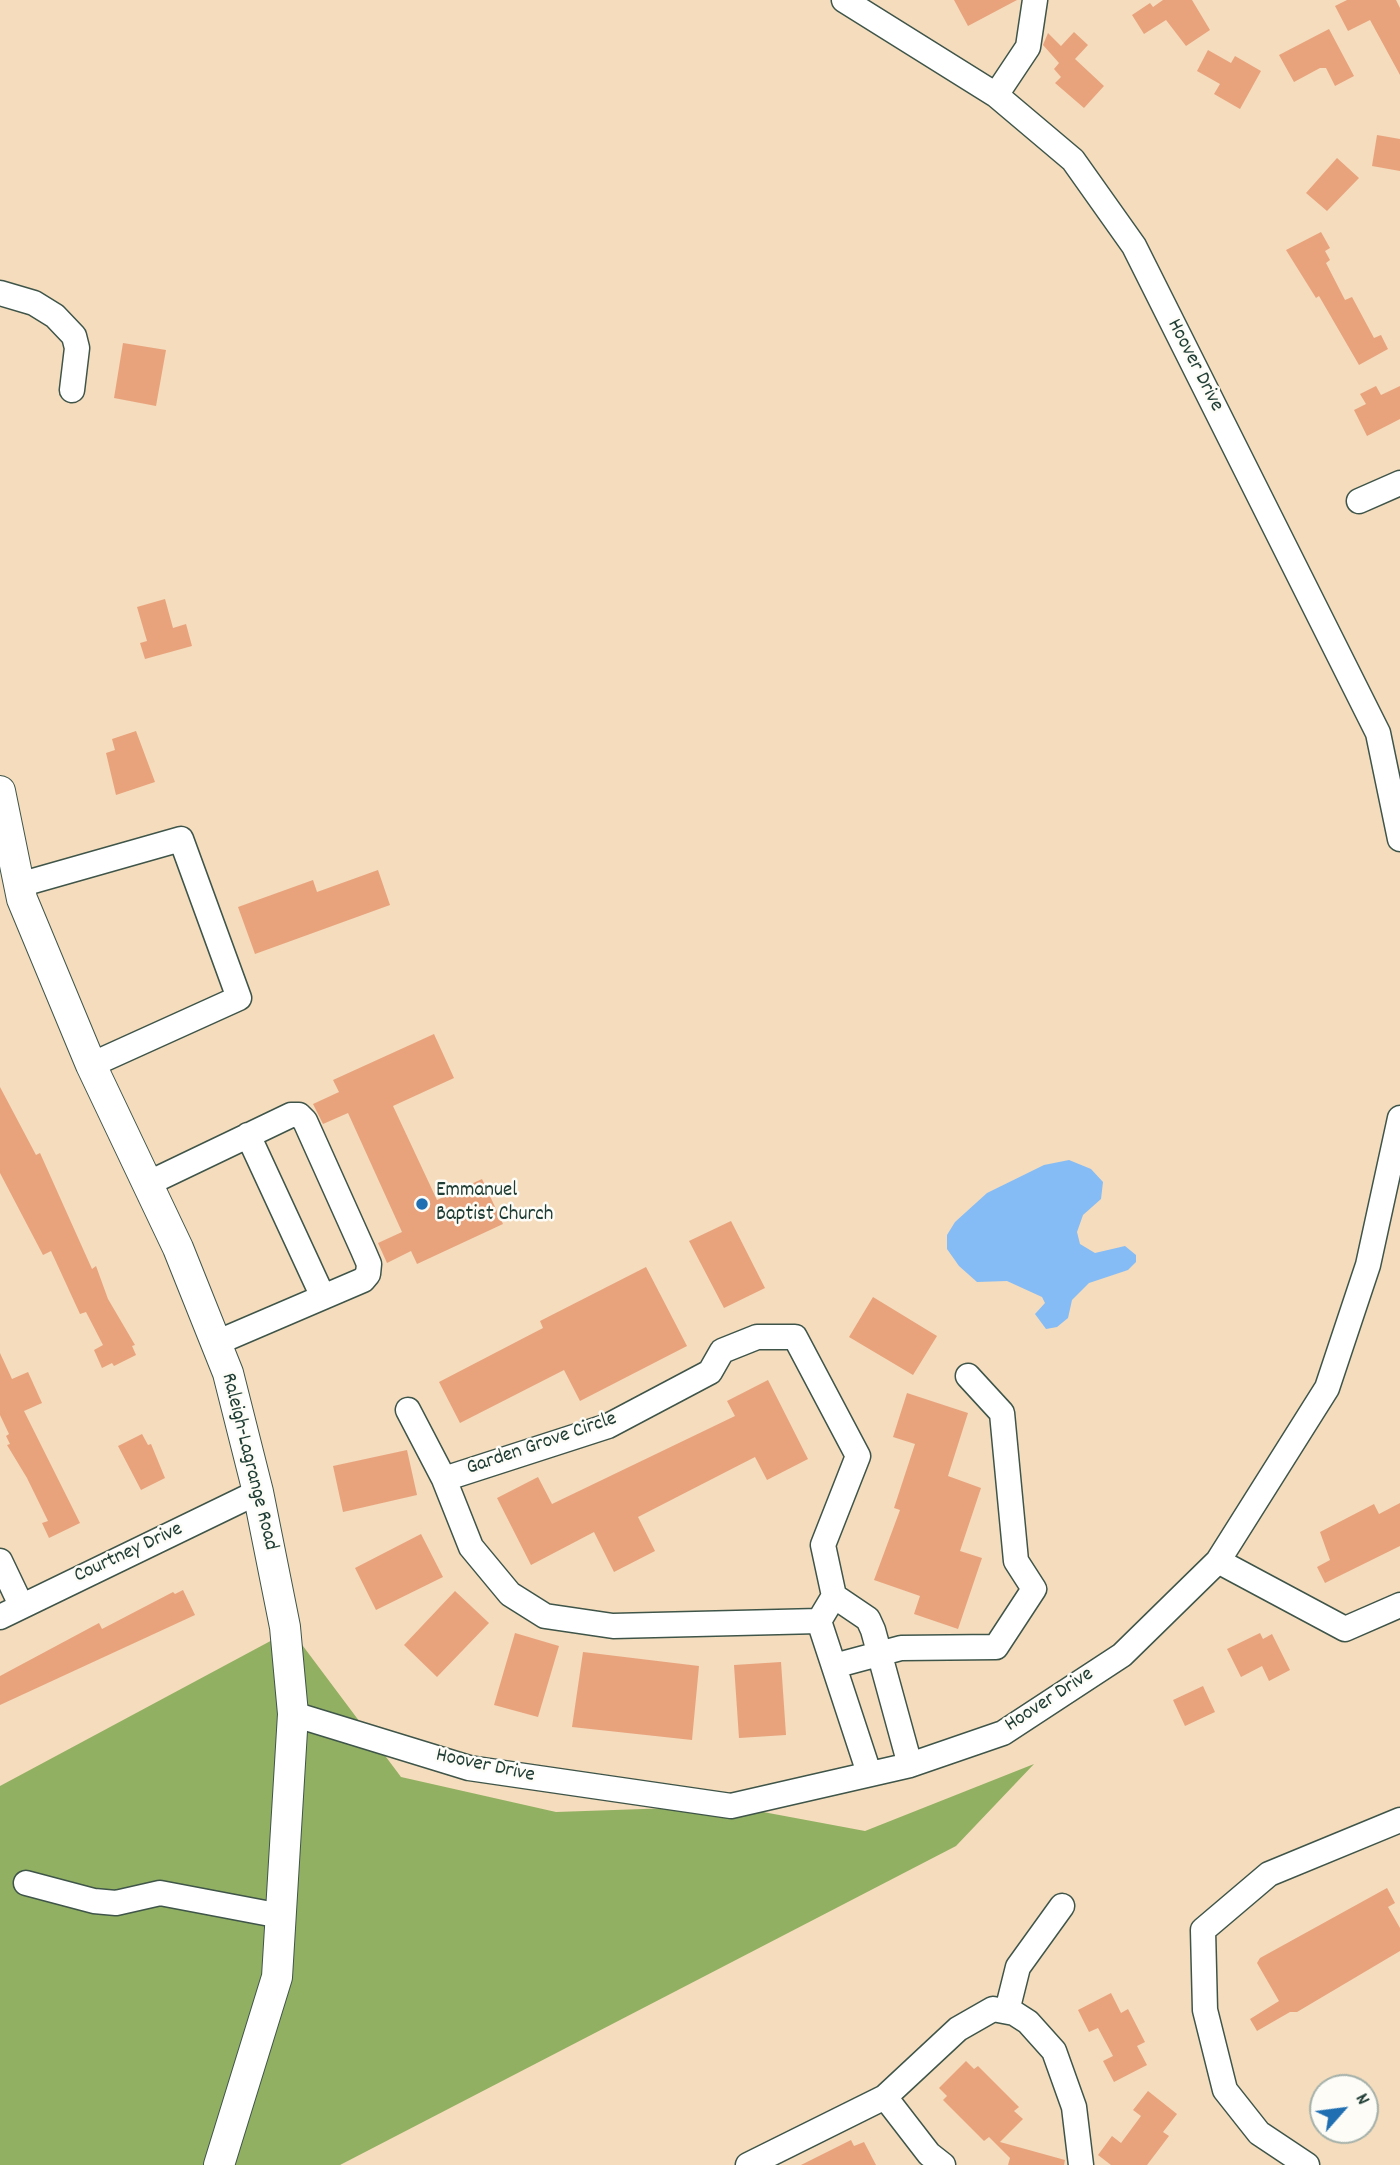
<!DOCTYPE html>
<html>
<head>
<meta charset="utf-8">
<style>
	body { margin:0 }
	#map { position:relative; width:1400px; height:2165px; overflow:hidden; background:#f4dcbd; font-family:Dekko,sans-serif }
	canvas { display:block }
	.north { position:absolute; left:1309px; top:2074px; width:70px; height:70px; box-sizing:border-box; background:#fdfcf7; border:2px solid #a4b0a9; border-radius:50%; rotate:62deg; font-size:19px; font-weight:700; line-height:28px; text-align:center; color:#1f3d34 }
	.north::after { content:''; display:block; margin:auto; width:24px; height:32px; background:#1f6fb2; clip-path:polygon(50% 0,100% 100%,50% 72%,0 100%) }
</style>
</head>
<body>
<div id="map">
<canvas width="1400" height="2165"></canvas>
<div class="north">N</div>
</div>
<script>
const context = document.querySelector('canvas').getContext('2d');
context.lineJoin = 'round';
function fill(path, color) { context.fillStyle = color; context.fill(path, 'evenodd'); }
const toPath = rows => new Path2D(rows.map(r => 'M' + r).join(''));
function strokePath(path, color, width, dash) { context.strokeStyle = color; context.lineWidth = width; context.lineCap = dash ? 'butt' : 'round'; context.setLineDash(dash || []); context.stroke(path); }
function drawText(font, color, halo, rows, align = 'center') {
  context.font = font + ' Dekko,sans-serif'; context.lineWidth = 5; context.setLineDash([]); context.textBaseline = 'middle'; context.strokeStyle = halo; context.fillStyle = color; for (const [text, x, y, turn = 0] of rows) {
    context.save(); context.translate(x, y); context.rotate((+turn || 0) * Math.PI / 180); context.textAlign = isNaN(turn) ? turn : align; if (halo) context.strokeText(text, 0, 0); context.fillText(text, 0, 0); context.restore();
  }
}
const forest = toPath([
	[291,1630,401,1777,556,1812,731,1806,865,1831,1034,1764,956,1846,340,2165,0,2165,0,1786]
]);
const water = toPath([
	[1069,1160,1091,1169,1103,1182,1101,1199,1083,1215,1077,1232,1080,1244,1095,1253,1125,1246,1136,1255,1136,1262,1128,1270,1089,1283,1072,1300,1068,1318,1057,1327,1046,1329,1035,1314,1045,1303,1042,1297,1007,1281,977,1282,959,1266,947,1249,947,1235,955,1222,987,1193,1044,1165]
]);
const building = toPath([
	[954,0,1017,0,968,26],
	[1163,0,1192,0,1210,30,1186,46,1166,20,1144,34,1132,15,1150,3,1153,7],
	[1347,0,1396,0,1400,8,1400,75,1370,20,1348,31,1335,6],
	[1329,29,1354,76,1335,86,1326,68,1320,68,1294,82,1279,55],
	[1074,32,1088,45,1075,59,1104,86,1084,108,1055,83,1061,77,1054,69,1059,63,1043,45,1048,33,1061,46],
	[1208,50,1231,63,1235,56,1261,71,1240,109,1214,94,1220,84,1197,71],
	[1377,135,1400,139,1400,171,1372,166],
	[1337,158,1359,178,1327,211,1306,193],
	[1321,232,1330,248,1325,251,1330,260,1326,263,1345,300,1352,297,1374,338,1381,335,1388,349,1359,365,1319,296,1316,298,1286,250],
	[123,343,166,350,156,406,114,398],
	[1376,386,1381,395,1400,386,1400,419,1367,436,1354,410,1366,404,1360,394],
	[165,599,173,628,186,624,192,646,145,659,140,643,147,641,137,607],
	[136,731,155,782,116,795,106,753,115,750,112,739],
	[378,870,390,905,255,954,238,907,313,880,317,892],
	[434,1034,454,1078,393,1106,437,1200,482,1179,503,1224,417,1264,411,1251,387,1263,378,1243,402,1232,348,1113,323,1124,313,1104,339,1092,333,1080],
	[0,1087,36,1155,40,1153,92,1269,96,1266,108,1299,135,1345,132,1346,136,1355,114,1366,112,1363,102,1368,94,1350,103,1345,86,1312,80,1314,51,1251,43,1255,0,1173],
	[731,1221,765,1288,724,1308,689,1241],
	[646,1267,687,1346,580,1401,564,1370,460,1423,439,1382,543,1328,540,1321],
	[873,1297,937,1336,913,1375,849,1337],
	[0,1353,12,1379,28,1372,42,1403,24,1411,80,1523,49,1538,42,1523,48,1521,27,1478,7,1445,10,1444,6,1436,9,1434,0,1415],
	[768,1380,808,1459,767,1480,755,1457,638,1517,655,1551,614,1572,594,1532,531,1565,497,1498,538,1477,552,1504,735,1416,727,1401],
	[907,1393,968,1413,948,1476,981,1488,960,1551,982,1558,958,1629,914,1614,920,1596,874,1580,900,1510,894,1508,915,1444,893,1437],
	[142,1434,148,1445,151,1444,165,1478,141,1490,118,1446],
	[407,1450,417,1495,343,1512,333,1466],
	[1400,1503,1400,1546,1325,1583,1317,1567,1330,1560,1320,1532,1374,1504,1379,1514],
	[421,1534,443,1577,376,1610,355,1568],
	[183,1590,195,1615,0,1705,0,1676,99,1623,102,1629,173,1592,175,1594],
	[455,1591,489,1623,437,1677,404,1645],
	[515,1633,559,1646,538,1717,494,1705],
	[1260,1633,1263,1639,1272,1634,1290,1670,1269,1681,1262,1666,1241,1677,1227,1649],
	[583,1652,699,1666,692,1740,572,1727],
	[781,1662,786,1735,739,1738,734,1665],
	[1203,1686,1215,1712,1185,1726,1173,1700],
	[1387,1888,1395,1903,1388,1907,1400,1928,1400,1951,1297,2012,1290,2012,1257,2031,1250,2019,1279,2001,1257,1963,1260,1958],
	[1111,1993,1121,2013,1128,2009,1145,2042,1137,2046,1147,2065,1114,2082,1103,2061,1113,2056,1098,2028,1089,2032,1078,2010],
	[966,2061,974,2069,978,2066,1019,2107,1014,2111,1023,2119,1000,2142,1065,2160,1064,2165,1008,2165,1010,2158,989,2137,984,2141,943,2100,947,2096,939,2088],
	[1148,2091,1177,2114,1163,2132,1169,2136,1147,2165,1111,2165,1098,2155,1112,2136,1121,2143,1141,2116,1133,2110],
	[851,2140,854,2146,864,2142,876,2165,801,2165]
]);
const minor = toPath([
	[844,0,996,95,1073,160,1134,246,1378,733,1400,839],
	[996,95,1028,47,1035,0],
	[0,293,34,303,55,316,74,336,77,348,72,390],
	[1359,501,1400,483],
	[19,885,181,839,239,998,91,1065],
	[248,1135,323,1297],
	[147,1184,291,1115,299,1115,305,1121,363,1250,369,1264,368,1274,363,1280,216,1343],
	[408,1410,444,1479],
	[0,1561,21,1605],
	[1218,1561,1345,1629,1400,1605],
	[834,1596,868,1619,873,1630,910,1765],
	[0,1617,258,1492],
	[819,1621,834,1596,823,1545,858,1456,795,1337,757,1337,722,1351,710,1372,608,1426,444,1479,471,1547,510,1594,545,1616,613,1626,819,1621,869,1773],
	[834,1666,901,1648,996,1647,1034,1589,1016,1561,1002,1413,968,1376],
	[293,1714,469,1768,731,1806,910,1765,1003,1733,1122,1655,1218,1561,1327,1388,1368,1265,1400,1118],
	[26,1883,94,1901,116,1903,160,1893,281,1916],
	[1007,2011,1018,1967,1062,1906],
	[885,2097,929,2154,943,2165],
	[748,2165,885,2097,958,2029,993,2009,1014,2013,1028,2022,1054,2051,1074,2107,1081,2165],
	[1307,2165,1259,2133,1225,2090,1205,2010,1203,1930,1269,1874,1400,1820]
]);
const major = toPath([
	[0,791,22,899,91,1065,178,1248,228,1373,258,1492,285,1627,293,1714,277,1977,219,2165]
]);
const markers = [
	[422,1204,7,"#1f6fb2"]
];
const streetNames = [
	["Hoover Drive",1194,366,63],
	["Garden Grove Circle",542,1445,-19],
	["Raleigh-Lagrange Road",248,1462,76],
	["Courtney Drive",129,1554,-25],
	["Hoover Drive",1050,1701,-33],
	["Hoover Drive",485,1767,12]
];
const poiNames = [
	["Emmanuel",436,1192],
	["Baptist Church",436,1216]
];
fill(forest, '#92b062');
fill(water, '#85bcf5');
fill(building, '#e8a37d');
strokePath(minor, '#3f5549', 27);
strokePath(major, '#3f5549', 32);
strokePath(minor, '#fff', 24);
strokePath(major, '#fff', 30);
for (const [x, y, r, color] of markers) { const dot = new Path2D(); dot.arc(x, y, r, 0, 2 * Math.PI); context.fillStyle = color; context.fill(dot); strokePath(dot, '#fdfcf7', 2.5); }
drawText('21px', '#1f3d34', '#fdfcf7', streetNames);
drawText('21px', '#1f3d34', '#fdfcf7', poiNames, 'left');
</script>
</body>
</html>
